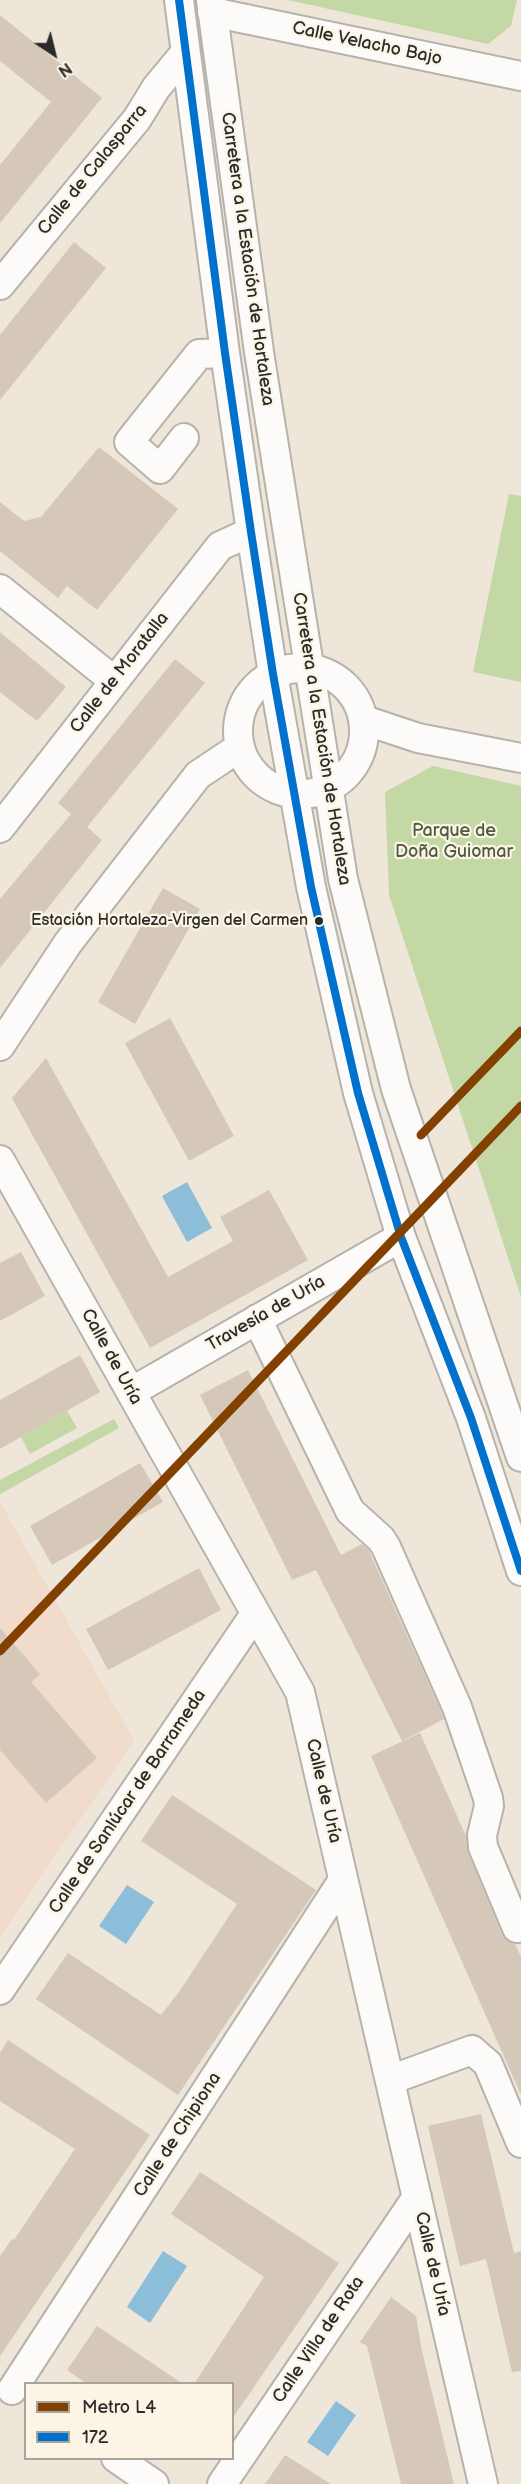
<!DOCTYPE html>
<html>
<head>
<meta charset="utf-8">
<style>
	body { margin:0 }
	#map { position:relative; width:521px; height:2484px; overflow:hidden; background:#ede6d9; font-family:"Balsamiq Sans",sans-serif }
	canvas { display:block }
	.legend { position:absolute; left:24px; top:2382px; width:210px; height:78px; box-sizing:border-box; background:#fcf5e5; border:2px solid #a8a49b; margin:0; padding:8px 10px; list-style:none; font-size:18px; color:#2b2b2b }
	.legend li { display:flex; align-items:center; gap:12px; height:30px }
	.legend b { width:30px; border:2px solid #a8a49b }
	.north { position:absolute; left:24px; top:24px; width:60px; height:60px; -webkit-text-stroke:4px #fcf5e5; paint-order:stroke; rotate:145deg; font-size:16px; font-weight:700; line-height:24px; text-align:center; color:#2b2b2b }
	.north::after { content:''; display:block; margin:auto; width:21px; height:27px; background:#2b2b2b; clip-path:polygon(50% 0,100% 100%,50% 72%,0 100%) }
</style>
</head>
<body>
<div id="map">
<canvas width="521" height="2484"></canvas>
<ul class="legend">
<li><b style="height:8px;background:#824100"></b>Metro L4</li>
<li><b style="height:8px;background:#0072ce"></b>172</li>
</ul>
<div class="north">N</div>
</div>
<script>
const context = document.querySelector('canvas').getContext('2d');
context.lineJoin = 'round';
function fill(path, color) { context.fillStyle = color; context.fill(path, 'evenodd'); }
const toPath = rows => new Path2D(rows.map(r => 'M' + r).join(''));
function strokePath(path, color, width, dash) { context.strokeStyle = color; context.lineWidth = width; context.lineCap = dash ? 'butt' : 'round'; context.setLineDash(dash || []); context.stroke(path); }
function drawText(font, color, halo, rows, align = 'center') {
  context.font = font + ' "Balsamiq Sans",sans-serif'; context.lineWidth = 4.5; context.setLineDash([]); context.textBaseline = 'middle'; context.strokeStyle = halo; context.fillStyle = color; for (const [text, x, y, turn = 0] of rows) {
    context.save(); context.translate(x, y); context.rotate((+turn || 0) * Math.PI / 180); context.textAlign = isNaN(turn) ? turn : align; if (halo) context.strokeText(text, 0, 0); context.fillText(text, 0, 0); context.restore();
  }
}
const built = toPath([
	[0,1502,134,1740,0,1938]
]);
const green = toPath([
	[288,0,517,0,511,26,488,44],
	[509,494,521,496,521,682,473,672],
	[433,766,521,786,521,1297,389,895,385,792],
	[67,1411,77,1428,30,1454,21,1437],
	[114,1419,119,1428,0,1494,0,1480]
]);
const water = toPath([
	[187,1182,212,1228,187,1242,162,1196],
	[127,1885,154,1902,126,1944,99,1926],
	[163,2251,187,2266,150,2323,127,2307],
	[336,2401,356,2415,328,2456,307,2442]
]);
const building = toPath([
	[0,15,102,98,0,223,0,165,51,102,0,61],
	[74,242,106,268,0,400,0,335],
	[99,447,178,509,97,610,67,586,58,598,0,551,0,502,24,521,41,517],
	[0,632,66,687,37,721,0,692],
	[175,659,205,683,87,827,102,840,0,968,0,899,71,814,58,803],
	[163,888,200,909,135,1024,98,1002],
	[170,1018,234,1136,189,1161,125,1043],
	[46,1058,168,1277,233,1241,220,1217,269,1190,308,1260,150,1348,12,1098],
	[21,1252,45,1296,0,1321,0,1263],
	[80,1355,100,1392,0,1449,0,1400],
	[248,1370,341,1555,362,1544,368,1549,442,1713,444,1719,402,1741,316,1570,292,1580,200,1395],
	[140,1463,163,1502,52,1565,30,1526],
	[199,1568,221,1610,108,1670,86,1629],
	[0,1628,40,1674,31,1682,97,1758,46,1803,0,1750],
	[420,1733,466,1836,468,1853,502,1934,508,1941,515,1944,521,1957,521,2095,371,1756],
	[172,1795,316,1890,178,2095,36,1999,68,1953,161,2015,179,1992,237,1904,141,1841],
	[8,2040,150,2135,0,2356,0,2256,12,2239,14,2240,75,2149,0,2101,0,2053],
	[481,2114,514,2253,521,2251,521,2371,512,2372,486,2259,460,2266,428,2126],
	[200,2172,339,2263,232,2419,232,2384,194,2384,264,2277,171,2214],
	[391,2297,416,2316,422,2351,454,2484,401,2484,367,2346,360,2342],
	[97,2326,183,2384,87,2384,67,2370],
	[285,2455,331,2484,265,2484]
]);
const minor = toPath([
	[179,0,225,353,251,532,273,674,311,887,358,1093,401,1237,471,1418,521,1571],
	[211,0,259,352,343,879,396,1089,521,1457],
	[212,12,521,76],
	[0,285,137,119,156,88,185,53],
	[184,438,160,469,129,442,199,354,225,353],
	[0,589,113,680],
	'238 731a63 63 0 1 1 126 0a63 63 0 1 1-126 0Z',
	[364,720,418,738,521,758],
	[0,828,220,546,251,532],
	[0,1046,68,943,198,775,240,747],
	[0,1160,300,1692,483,2484],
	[257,1319,350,1511,381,1539,386,1547,457,1707,488,1798,489,1806,482,1835,483,1847,517,1928],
	[131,1392,401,1237],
	[0,1990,255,1614],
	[390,2080,472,2050,488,2064,521,2143],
	[12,2390,343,1880],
	[116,2458,154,2484],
	[222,2484,417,2197]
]);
const bus1 = toPath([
	[179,0,225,353,251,532,273,674,311,887,358,1093,401,1237,471,1418,521,1571]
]);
const metro1 = toPath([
	[421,1135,521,1031],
	[0,1651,521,1106]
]);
const markers = [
	[319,921,5,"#2b2b2b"]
];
const busNames = [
	["Estación Hortaleza-Virgen del Carmen",308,921]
];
const streetNames = [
	["Calle Velacho Bajo",367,44,12],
	["Calle de Calasparra",93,170,-51],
	["Carretera a la Estación de Hortaleza",247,259,82],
	["Calle de Moratalla",120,673,-52],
	["Carretera a la Estación de Hortaleza",321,739,81],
	["Travesía de Uría",266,1314,-30],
	["Calle de Uría",111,1357,61],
	["Calle de Uría",323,1791,77],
	["Calle de Sanlúcar de Barrameda",128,1802,-56],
	["Calle de Chipiona",178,2135,-57],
	["Calle de Uría",432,2264,77],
	["Calle Villa de Rota",319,2340,-56]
];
const parkNames = [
	["Parque de",454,831],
	["Doña Guiomar",454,852]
];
fill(built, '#f1dccb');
fill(green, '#c3d8a4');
fill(water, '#8cbeda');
fill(building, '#d5c8b9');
strokePath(minor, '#b7b2aa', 32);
strokePath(minor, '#fcfbf9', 28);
strokePath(bus1, '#0072ce', 8);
strokePath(metro1, '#824100', 9);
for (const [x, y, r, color] of markers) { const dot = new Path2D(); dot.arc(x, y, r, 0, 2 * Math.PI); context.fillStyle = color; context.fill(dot); strokePath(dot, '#fcf5e5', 2); }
drawText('16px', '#2b2b2b', '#fcf5e5', busNames, 'right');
drawText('18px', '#2b2b2b', '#fcf5e5', streetNames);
drawText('18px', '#4e5b42', '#fcf5e5', parkNames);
</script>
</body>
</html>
